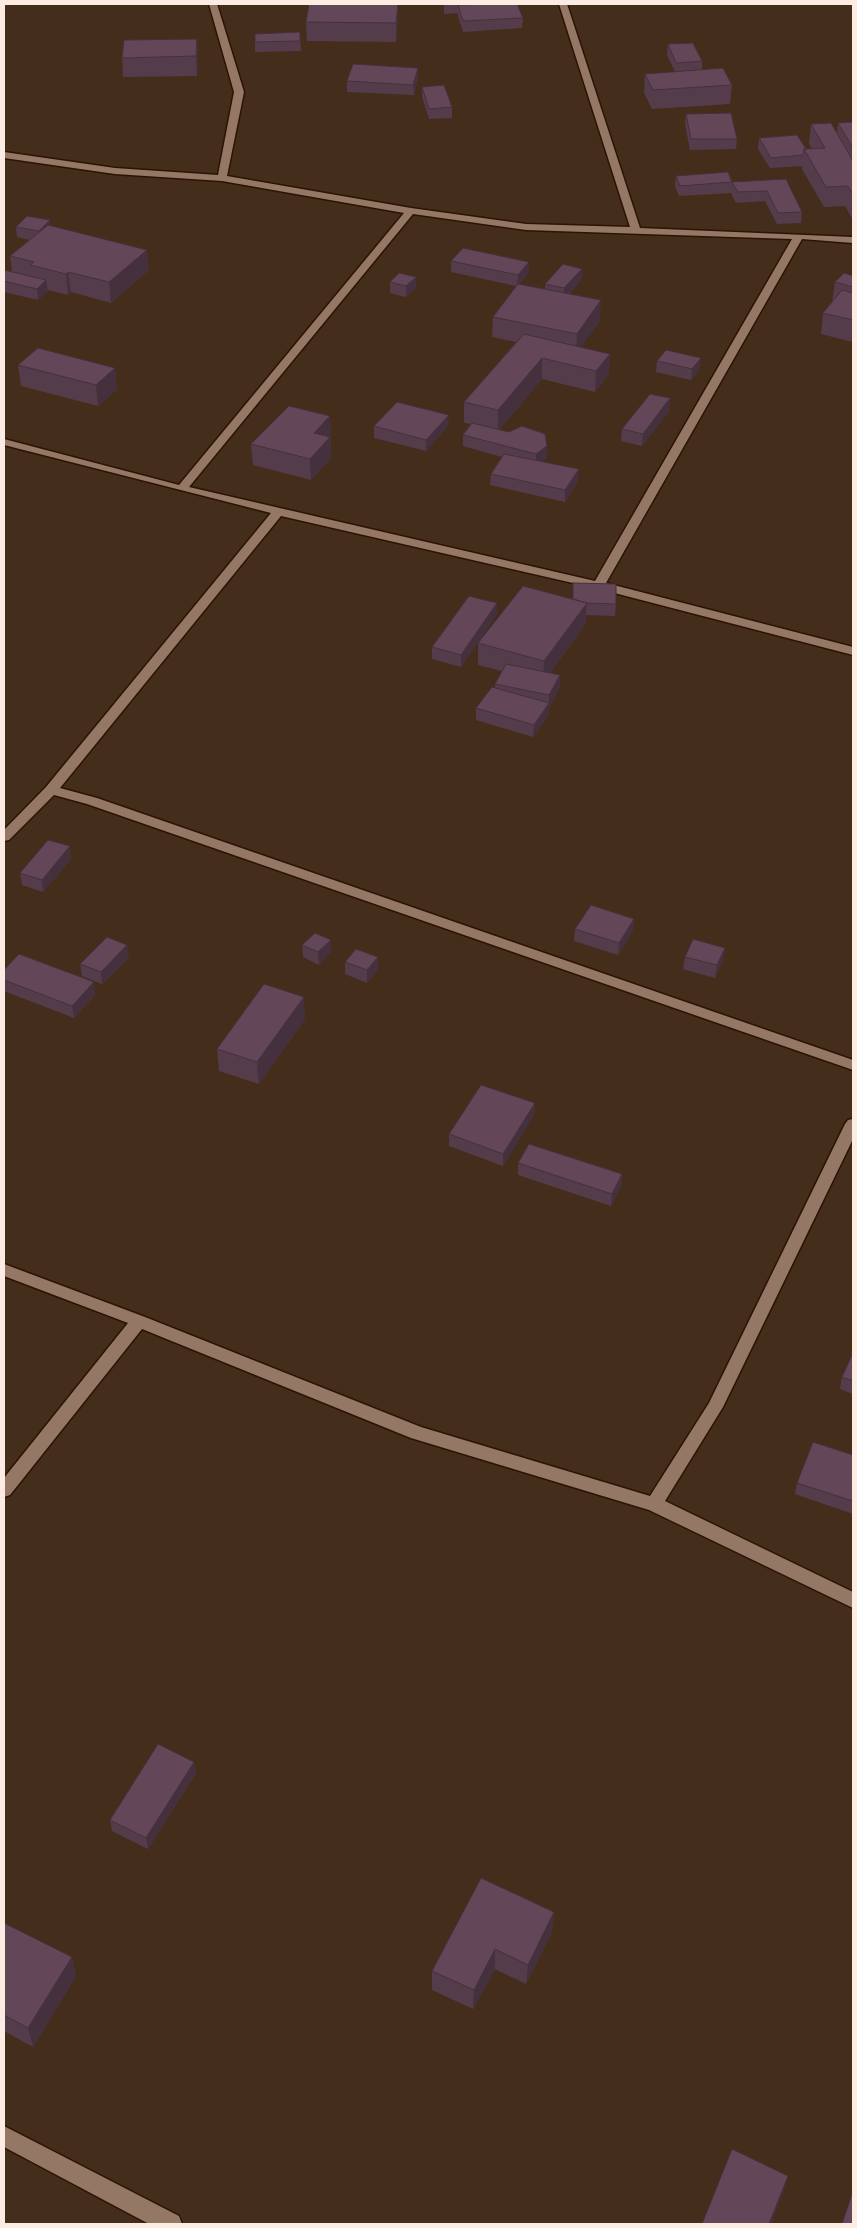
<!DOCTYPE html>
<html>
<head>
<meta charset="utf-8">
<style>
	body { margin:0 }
	#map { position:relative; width:857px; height:2228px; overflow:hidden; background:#452d1c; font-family:"Alegreya Sans",sans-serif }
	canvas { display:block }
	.frame { position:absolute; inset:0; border:5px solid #fcece1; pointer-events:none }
</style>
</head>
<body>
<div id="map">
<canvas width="857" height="2228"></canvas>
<div class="frame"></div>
</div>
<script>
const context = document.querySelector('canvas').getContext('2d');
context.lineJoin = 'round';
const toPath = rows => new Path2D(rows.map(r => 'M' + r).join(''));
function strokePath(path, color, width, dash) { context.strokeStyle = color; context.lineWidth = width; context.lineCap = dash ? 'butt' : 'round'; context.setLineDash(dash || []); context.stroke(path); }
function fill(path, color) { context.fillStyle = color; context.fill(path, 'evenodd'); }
const street = toPath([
	[209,4,217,4,244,92,227,176,411,208,526,224,630,227,559,4,567,4,640,228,853,237,853,243,802,239,606,583,853,647,853,655,599,589,281,516,60,788,97,798,853,1060,853,1070,87,804,54,795,9,840,4,841,4,830,46,787,271,513,4,445,4,439,179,485,404,213,222,181,115,174,4,158,4,152,115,168,218,175,234,92,209,4],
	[413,214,526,230,792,239,595,581,189,487,413,214],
	[853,1119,853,1139,723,1407,665,1501,853,1592,853,1608,649,1510,411,1438,142,1329,10,1495,4,1497,4,1478,128,1323,4,1276,4,1264,145,1317,421,1427,650,1496,709,1403,845,1124,848,1120,853,1119],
	[4,2126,179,2216,182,2224,149,2224,4,2147,4,2126]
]);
const wall = toPath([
	[309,4,398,4,398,17,396,42,307,41,306,22],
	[444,4,517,4,523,18,522,28,463,32,458,16,458,13,444,14],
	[300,32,301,51,255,52,255,42],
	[197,39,198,58,197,76,123,77,122,58],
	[668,44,702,61,702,70,732,85,730,104,652,109,644,93,645,74,675,72,667,55],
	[418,78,414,95,347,92,347,81],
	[422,87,452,107,452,118,429,119,422,97],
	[686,114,737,139,736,149,690,150,685,124],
	[853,122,853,220,845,206,824,207,802,169,802,166,770,168,758,149,759,138,806,149,812,149,809,144,811,124,837,134,838,123],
	[676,176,732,182,731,193,679,196,675,186],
	[786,179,802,212,801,223,777,224,765,201,736,203,731,193,732,182],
	[50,220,50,226,149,270,111,303,71,292,68,295,48,290,48,291,38,300,4,292,4,270,12,272,10,256,30,240,17,237,16,227],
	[451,261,529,273,519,284,545,289,545,284,582,269,581,280,569,294,600,321,581,347,609,374,595,392,542,379,499,430,547,458,541,462,578,481,565,502,490,485,491,474,502,457,463,446,463,435,471,424,464,423,464,402,516,342,492,337,493,317,516,286,451,272],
	[853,276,853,342,821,334,823,313,832,302,835,282],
	[416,277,416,288,406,297,390,293,390,282],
	[657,361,700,369,691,380,656,372],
	[18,365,117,389,98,406,21,386],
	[670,398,670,410,642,446,621,441,622,429],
	[330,416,331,458,311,480,253,465,251,444],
	[374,426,448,426,426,451,374,438],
	[573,583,616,604,615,616,586,615,585,625,550,673,560,687,549,707,549,715,533,737,476,720,476,708,495,688,495,684,502,671,478,665,478,643,573,599],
	[497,603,497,614,461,667,432,659,432,647],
	[71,859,43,892,22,885,20,873],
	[634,919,633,931,618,955,574,941,575,929],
	[302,945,331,952,319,965,303,957],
	[725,948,723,960,715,978,683,969,685,957],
	[129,957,102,984,82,976,80,964],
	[345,962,379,969,367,983,345,974],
	[4,970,95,995,74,1018,4,991],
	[305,1019,259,1084,219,1071,217,1049],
	[535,1103,534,1115,503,1166,449,1146,449,1134],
	[518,1163,622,1174,621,1187,611,1206,518,1175],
	[853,1353,853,1394,840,1389,842,1377],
	[853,1455,853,1514,795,1494,797,1483],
	[194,1762,196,1773,148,1849,112,1831,110,1820],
	[554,1912,552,1932,526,1984,495,1969,473,2009,432,1990,432,1971],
	[4,1923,72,1957,76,1976,33,2047,4,2031]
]);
const shadedWall = toPath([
	[398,4,398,17,396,42,396,23],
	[197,39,198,58,197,76,196,56],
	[418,68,418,78,414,95,413,85],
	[50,220,51,231,40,242,39,231],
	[147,250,149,270,111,303,109,282],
	[529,262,529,273,517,286,518,275],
	[582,269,581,280,564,299,564,288],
	[68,272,71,292,68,295,66,274],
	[416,277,416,288,406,297,406,286],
	[46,280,48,291,38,300,37,289],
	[601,300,600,321,576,354,577,334],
	[610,354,609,374,595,392,596,371],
	[542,358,542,379,498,431,498,410],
	[701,358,700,369,691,380,692,369],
	[115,368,117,389,98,406,96,385],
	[670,398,670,410,642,446,643,434],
	[449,415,448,426,426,451,426,440],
	[330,416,331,458,311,480,310,459,314,433],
	[547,446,547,458,536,466,536,454],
	[579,469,578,481,565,502,565,490],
	[497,603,497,614,461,667,461,655],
	[587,603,585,625,543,683,544,661],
	[560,675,560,687,549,707,549,715,533,737,534,725,549,704,549,695],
	[70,846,71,859,43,892,42,880],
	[634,919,633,931,618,955,619,943],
	[331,940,331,952,319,965,318,952],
	[127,945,129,957,102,984,101,972],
	[725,948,723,960,715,978,717,965],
	[378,957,379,969,367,983,367,970],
	[94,982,95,995,74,1018,72,1006],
	[304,997,305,1019,259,1084,257,1062],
	[535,1103,534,1115,503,1166,503,1154],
	[622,1174,621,1187,611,1206,612,1194],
	[194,1762,196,1773,148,1849,146,1838],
	[554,1912,552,1932,526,1984,528,1965],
	[495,1949,495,1969,473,2009,474,1990],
	[72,1957,76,1976,33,2047,28,2028],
	[788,2176,783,2194,771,2224,769,2224]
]);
const building = toPath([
	[309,4,398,4,396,23,306,22,309,4],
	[489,4,517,4,523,18,463,21,458,5,489,4],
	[300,32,300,41,255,42,255,34,300,32],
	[197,39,196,56,122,58,124,40,197,39],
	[693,43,702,61,676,63,668,44,693,43],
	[353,64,418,68,413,85,347,81,353,64],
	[723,68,732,85,653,90,645,74,723,68],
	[444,85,452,107,429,109,422,87,444,85],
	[731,113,737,139,691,139,686,114,731,113],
	[853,122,853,148,838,123,853,122],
	[831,123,853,161,853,195,848,186,826,187,804,149,825,148,811,124,831,123],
	[797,135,806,149,804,149,803,155,771,158,759,138,797,135],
	[728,172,732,182,680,186,676,176,728,172],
	[786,179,802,212,778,213,767,191,738,192,732,182,786,179],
	[27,216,50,220,39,231,16,227,27,216],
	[48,225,147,250,109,282,68,272,66,274,30,265,34,262,10,256,48,225],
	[463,248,529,262,518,275,451,261,463,248],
	[563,264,582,269,564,288,545,284,563,264],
	[4,270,46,280,37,289,4,281,4,270],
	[399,273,416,277,406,286,390,282,399,273],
	[844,273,853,276,853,287,835,282,844,273],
	[518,284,601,300,577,334,493,317,518,284],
	[842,290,853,293,853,320,823,313,842,290],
	[524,334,610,354,596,371,542,358,498,410,464,402,524,334],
	[38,348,115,368,96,385,18,365,38,348],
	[666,350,701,358,692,369,657,361,666,350],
	[650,394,670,398,643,434,622,429,650,394],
	[397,402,449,415,426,440,374,426,397,402],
	[289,406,330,416,314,433,330,437,310,459,251,444,289,406],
	[472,423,509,432,522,426,545,434,547,446,536,454,463,435,472,423],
	[504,454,579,469,565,490,491,474,504,454],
	[573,583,616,584,616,604,587,603,573,599,573,583],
	[523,586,587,603,544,661,478,643,523,586],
	[469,596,497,603,461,655,432,647,469,596],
	[506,664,560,675,549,695,495,684,506,664],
	[492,687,549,703,534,725,476,708,492,687],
	[48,840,70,846,42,880,20,873,48,840],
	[591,905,634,919,619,943,575,929,591,905],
	[315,933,331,940,318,952,302,945,315,933],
	[107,937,127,945,101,972,80,964,107,937],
	[693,939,725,948,717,965,685,957,693,939],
	[356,949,378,957,367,970,345,962,356,949],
	[19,954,94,982,72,1006,4,980,4,970,19,954],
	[264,984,304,997,257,1062,217,1049,264,984],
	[481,1085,535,1103,503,1154,449,1134,481,1085],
	[529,1144,622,1174,612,1194,518,1163,529,1144],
	[853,1353,853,1381,842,1377,853,1353],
	[813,1442,853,1455,853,1501,797,1483,813,1442],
	[158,1744,194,1762,146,1838,110,1820,158,1744],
	[481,1878,554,1912,528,1965,495,1949,474,1990,432,1971,481,1878],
	[4,1923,72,1957,28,2028,4,2015,4,1923],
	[732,2149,788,2176,769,2224,702,2224,732,2149],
	[853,2191,853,2224,842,2224,853,2191]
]);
strokePath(street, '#2b1404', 3);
fill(street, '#947764');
fill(wall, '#553c4b');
fill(shadedWall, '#45313d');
fill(building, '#634657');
strokePath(building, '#45313d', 1);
</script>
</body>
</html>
